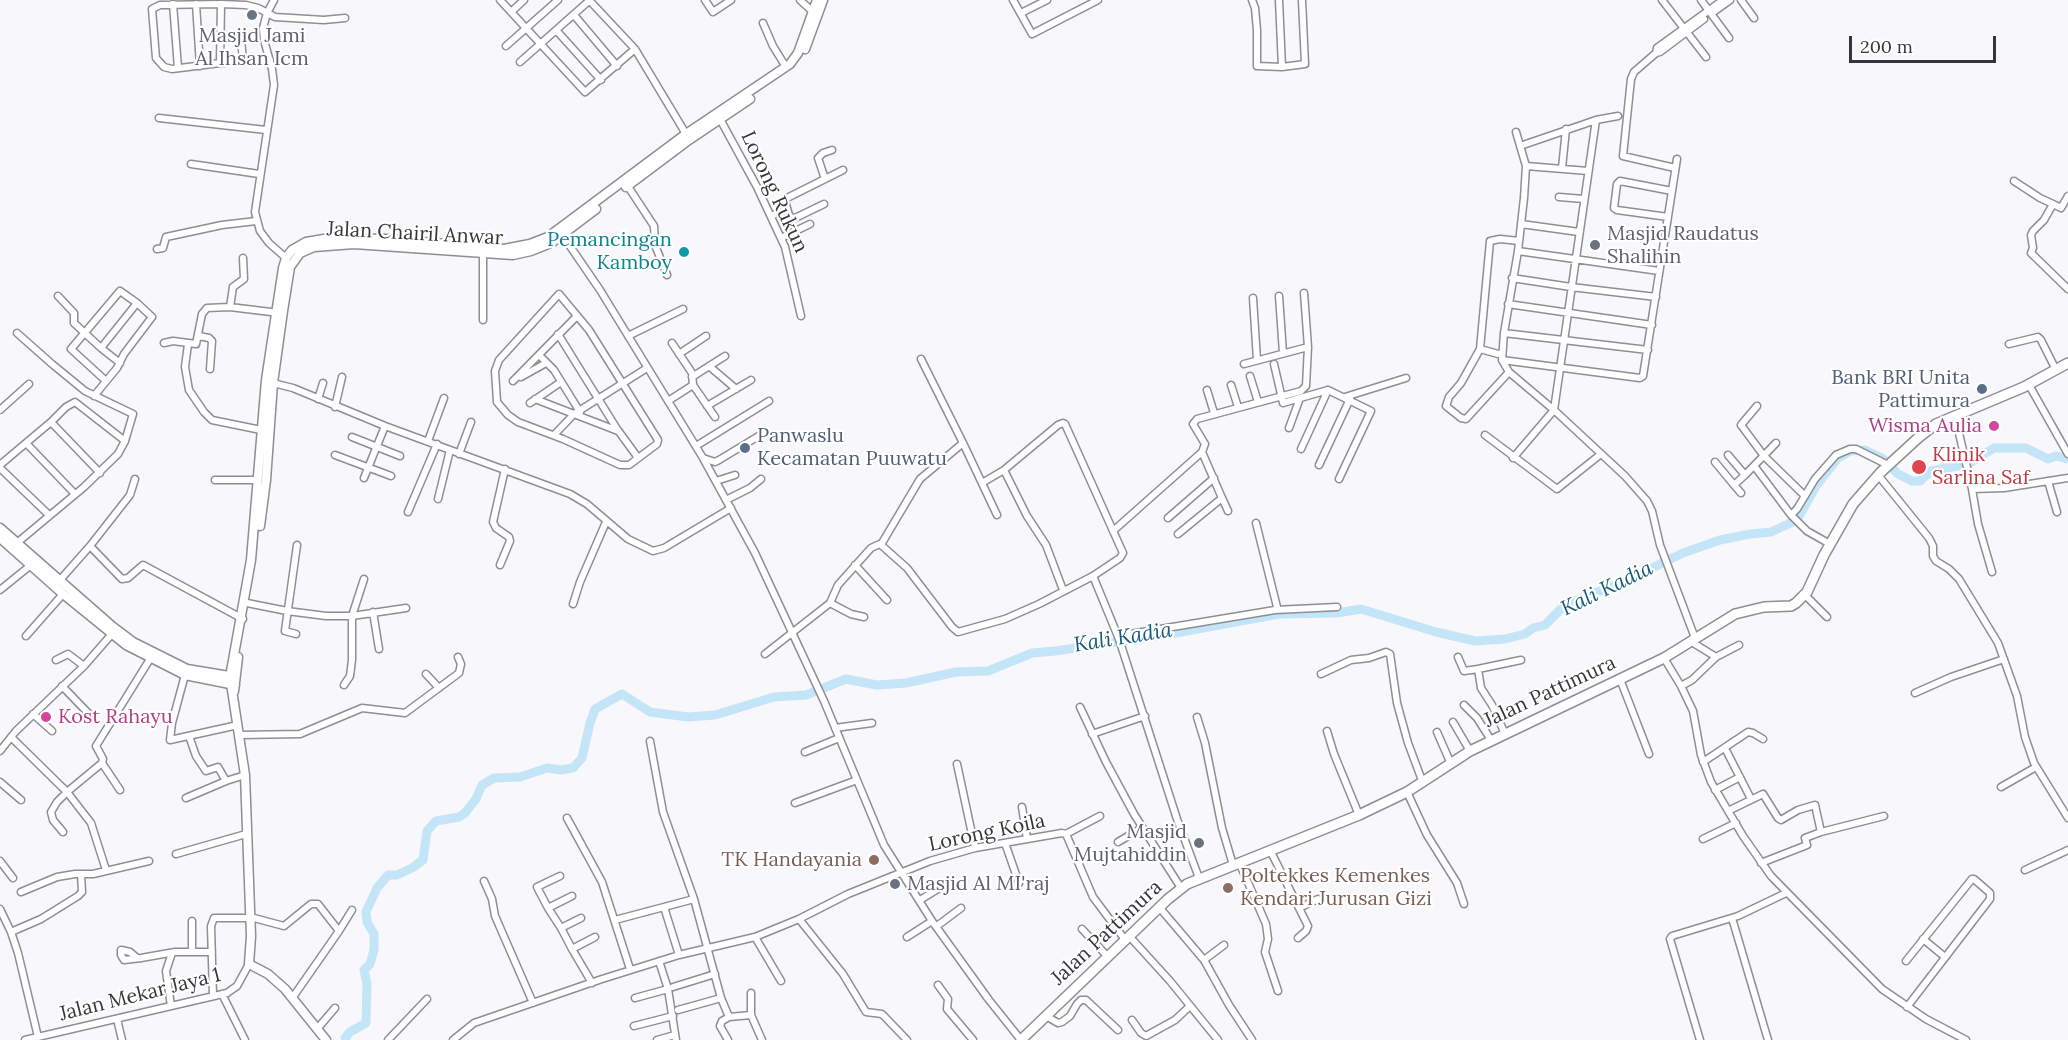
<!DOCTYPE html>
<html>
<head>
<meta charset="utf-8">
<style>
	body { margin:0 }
	#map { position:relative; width:2068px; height:1040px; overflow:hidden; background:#f7f7fc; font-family:Lora,serif }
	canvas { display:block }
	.scale { position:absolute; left:1849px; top:36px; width:147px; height:27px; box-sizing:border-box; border:3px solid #363638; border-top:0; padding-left:8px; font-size:18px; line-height:21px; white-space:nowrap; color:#363638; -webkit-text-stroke:4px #fff; paint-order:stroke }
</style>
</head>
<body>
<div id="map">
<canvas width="2068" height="1040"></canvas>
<div class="scale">200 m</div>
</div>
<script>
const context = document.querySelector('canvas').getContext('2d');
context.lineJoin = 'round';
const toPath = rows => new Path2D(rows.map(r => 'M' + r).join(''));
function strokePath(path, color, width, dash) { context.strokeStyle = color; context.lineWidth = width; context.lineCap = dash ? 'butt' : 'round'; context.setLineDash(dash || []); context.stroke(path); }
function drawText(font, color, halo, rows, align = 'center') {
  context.font = font + ' Lora,serif'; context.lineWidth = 4.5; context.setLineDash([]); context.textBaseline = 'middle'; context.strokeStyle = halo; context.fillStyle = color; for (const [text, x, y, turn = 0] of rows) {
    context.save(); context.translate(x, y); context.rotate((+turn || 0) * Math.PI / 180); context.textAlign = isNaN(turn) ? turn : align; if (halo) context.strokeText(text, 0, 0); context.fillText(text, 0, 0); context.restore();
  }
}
const river = toPath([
	[346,1040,345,1038,350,1032,366,1023,367,984,364,970,370,964,374,950,374,934,367,922,366,912,377,888,388,875,397,875,412,868,423,860,427,831,436,821,459,817,465,813,476,799,482,785,494,778,520,777,547,768,561,770,573,768,582,758,590,723,595,709,622,694,650,712,688,717,715,715,774,697,806,695,846,679,877,685,906,683,956,672,988,671,1032,653,1055,651,1159,636,1279,614,1337,613,1361,609,1436,632,1475,641,1505,639,1525,634,1533,628,1545,625,1561,609,1577,600,1621,583,1683,553,1720,540,1750,534,1771,532,1797,520,1816,486,1838,458,1850,451,1865,450,1882,458,1898,474,1912,481,1920,481,1931,471,1968,464,1994,448,2026,448,2048,459,2056,456,2068,459]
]);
const minor = toPath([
	[274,0,267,13,263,28,264,40,272,69,274,85,255,212,260,231,269,243,286,258],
	[500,0,585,92,635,49],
	[589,0,635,49,686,134],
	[705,0,713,12,731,0],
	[800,0,812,11],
	[1013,0,1032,34,1098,0],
	[1252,0,1255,8,1257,30,1257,66,1282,67,1279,0],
	[1662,0,1706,57],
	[1701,0,1729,38],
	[1741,0,1754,18],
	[173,4,178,68],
	[196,4,200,66],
	[511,12,524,0],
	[1021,13,1047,0],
	[1712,13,1730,0],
	[574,15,617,66],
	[763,23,773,46,786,67],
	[556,30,601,80],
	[241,39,243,61],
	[506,46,558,0],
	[1656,53,1660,52,1704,19],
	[270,60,220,63,172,69,164,67,156,58,152,9,160,5,221,4,246,5,258,8,275,17,324,20,345,18],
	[520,62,590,0],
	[220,63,221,4],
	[1282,67,1305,64,1302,0],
	[159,118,266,130],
	[720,119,757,187,785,247,801,316],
	[1516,132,1526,166,1524,198,1518,251,1504,333,1502,360,1509,372,1554,410,1625,476,1647,501,1652,511,1660,545,1695,638],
	[1520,146,1596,120,1618,116],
	[191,164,259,174],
	[1526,166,1588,171],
	[1562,168,1566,129],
	[1675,168,1623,156,1631,79,1634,72,1656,53,1657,48,1723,0],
	[825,179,818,158,823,153,832,150],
	[2014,181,2040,198,2053,204],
	[627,185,654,226,655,245,667,275],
	[2068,196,2061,208,2053,204,2044,220,2033,231,2031,235,2033,248,2031,253,2068,289],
	[1559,197,1584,199],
	[824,204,793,219,789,215,785,201,787,198,843,170],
	[771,216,787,209],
	[1668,217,1617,210,1614,208,1617,184,1620,181,1672,191],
	[1521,224,1579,232],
	[561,233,600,290,703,458,755,553,824,701,884,845,932,921,989,1000,1021,1040],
	[781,238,810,224],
	[157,249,163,248,166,237,222,225,256,221],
	[1518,251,1659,271],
	[483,254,483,320],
	[1512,278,1571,287,1656,297],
	[1304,293,1308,347],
	[58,296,74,313,74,323,101,348,137,303],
	[1279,296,1283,353],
	[1253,298,1257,360],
	[1508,304,1652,325],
	[230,307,233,287,244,279,243,258],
	[17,333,52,364,85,391,133,414,125,441,118,454,84,487,18,542],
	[1504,333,1648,350],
	[558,334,617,429,636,455,637,459,629,465,620,465,563,439,518,422,508,415,497,402,495,371,499,360,559,294,589,330,658,440,657,444,637,459],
	[199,336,209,338,212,341,210,369],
	[628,336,683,309],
	[164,343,173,341,196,344,202,314,207,308,230,307,279,313],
	[672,343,692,373,693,385,715,417],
	[188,344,185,367,189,390,204,412,212,420,261,430],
	[2009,344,2038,337,2041,340,2056,370],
	[101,348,120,363],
	[1480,349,1490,241,1500,239,1519,241],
	[679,354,706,336],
	[539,355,554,370,580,412],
	[1502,355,1480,349,1461,383,1449,397,1446,406,1461,418,1466,419,1509,372],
	[921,359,963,443],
	[1502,360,1640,378,1643,376,1677,159],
	[1274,364,1283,403,1328,390,1371,411,1339,479],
	[709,366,736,389],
	[1250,376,1258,402],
	[521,377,546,363],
	[692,377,725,356],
	[513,381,576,317],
	[269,382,293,388,385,426,570,494,587,504,628,539,653,551,664,548,731,508],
	[1231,385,1238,407],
	[2029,385,2068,454],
	[1207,390,1214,413],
	[94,396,117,368,124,354,152,317,137,303,120,291,71,349,106,381],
	[1345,397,1406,378],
	[318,399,323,383],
	[535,399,618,431],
	[668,401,693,385],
	[530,403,561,382],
	[707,406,751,380],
	[1757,406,1741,425,1764,456,1805,496],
	[335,407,342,377],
	[0,410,29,384],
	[1955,416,1972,489,1978,524,1992,572],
	[51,422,26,443,75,494],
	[1289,428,1300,398],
	[554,435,574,414,647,368],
	[1485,435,1557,489,1601,454],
	[352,437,400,456],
	[428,441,444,398],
	[696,446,769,401],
	[1301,449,1328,390],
	[459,454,471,422],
	[335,455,391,476],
	[1728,455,1745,475,1776,443],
	[703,458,715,462,719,460,762,434],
	[1513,458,1554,410,1596,120],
	[1715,462,1734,485,1745,475],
	[0,465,26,443],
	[1319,465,1350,399],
	[1755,467,1791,515,1797,509,1815,479,1836,455,1850,449,1856,449,1888,465],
	[0,468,49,515],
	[1004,470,1027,516,1046,545,1063,590],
	[100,473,51,422,66,407,75,402,125,441],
	[1878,475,1929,538,1933,546,1933,556,1936,561,1949,569,1959,579,1998,643,2017,696,2025,737,2034,763,2068,818],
	[364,478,385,426],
	[215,480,258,480],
	[716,481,735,475],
	[2048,481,2057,512],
	[982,483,1004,470,1058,425,1063,423,1065,424,1123,553,1120,558,1093,576,1119,639,1177,819,1199,878],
	[1734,485,1741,493],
	[1972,489,2004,488,2068,478],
	[1222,498,1228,511],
	[438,499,450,450],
	[726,500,750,488,761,479],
	[408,512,437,444],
	[1791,515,1807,531,1830,544],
	[1168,518,1214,478],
	[1113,531,1202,452,1205,444,1193,424,1197,419,1301,391,1306,386,1308,347,1244,364],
	[1178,534,1222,498,1202,452],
	[880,544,907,568,952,627,958,632,1005,619,1039,604,1093,576],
	[90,546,130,495,135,479],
	[500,565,510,541,509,537,496,528,493,522,505,469],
	[855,565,887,600],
	[60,580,90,546,122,579,128,578,143,565,243,619],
	[0,590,31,565],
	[1805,595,1827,617],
	[247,603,287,611,326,616,352,616,406,608],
	[830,603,851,614,864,617],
	[573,604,580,582,606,522],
	[1275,610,1337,607],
	[373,612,379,649],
	[296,634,285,631,297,545],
	[26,636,63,594],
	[1118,636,1275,610,1277,607,1256,523],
	[1690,641,1716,657,1739,645],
	[765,654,830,603,838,585,871,548,882,543,920,479,963,443,997,515],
	[1458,657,1464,671,1478,669],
	[1664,658,1681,686,1693,711,1701,755,1711,782,1743,836,1771,876,1882,989,1926,1019,1966,1040],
	[56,660,68,654,84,666],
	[426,674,439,688],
	[1321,674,1351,660,1369,658,1386,652,1390,654,1397,703,1408,743,1423,783],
	[185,675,172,723,170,740,238,725],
	[1620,679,1649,754],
	[344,685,350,676,352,660,352,616,364,579],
	[62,686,91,716],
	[1681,686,1692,680,1716,657],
	[1915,693,1951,677,2004,659],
	[1464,705,1477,718,1491,740],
	[1080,707,1106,762,1134,814,1181,888],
	[33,714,52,731],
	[1197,717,1205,743,1222,828,1233,865],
	[1453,722,1470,751],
	[835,728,872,723],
	[1327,731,1334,754,1359,815],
	[1437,732,1451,764],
	[1092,734,1145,716],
	[1505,734,1492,705,1481,688,1478,669,1521,660],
	[240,735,300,734,362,708,405,713,459,673,461,664,458,657],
	[189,736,196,756,206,771,218,767,226,781,245,775],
	[11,737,67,792,57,802,51,812,53,820,63,832],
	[650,741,663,812,694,899],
	[0,751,16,731,84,666,111,635],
	[805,752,839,738],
	[1727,752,1751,799],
	[1703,762,1748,732,1753,733,1763,739],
	[102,763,120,790],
	[957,764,975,848],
	[0,782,21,800],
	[2001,787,2036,767],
	[1715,790,1740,777],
	[1407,792,1427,835,1457,883,1464,904],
	[186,798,226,781],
	[795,803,857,780],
	[1022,807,1027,839],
	[1728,811,1763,794,1778,818,1781,820,1798,810,1815,805,1821,832,1884,816],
	[567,818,602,882,630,969],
	[1066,834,1100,816],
	[1703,839,1736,823],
	[1118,842,1142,828],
	[1005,843,1019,883],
	[1270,850,1308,926,1306,931,1298,938],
	[176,854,246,834],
	[0,861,13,878],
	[1239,862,1266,924,1268,939,1265,952,1278,991],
	[1761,863,1807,845,1805,838,1821,832],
	[106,870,91,823,67,792,102,763,103,759,96,746,150,659],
	[2025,870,2068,850],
	[484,881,492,899,495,916,533,1003],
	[21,892,57,877,75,874,93,874,149,861],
	[920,900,946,884],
	[664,907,694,899,721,998,729,1017],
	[1159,907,1204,960,1229,1005,1252,1040],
	[548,908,537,887,560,876],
	[1299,908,1318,899],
	[0,909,11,932,18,953,38,1037],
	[1732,918,1768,1040],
	[799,919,843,974,866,1012,882,1014,907,1040],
	[615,920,664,907,679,955],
	[192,921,192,952],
	[937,926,961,908],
	[561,928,548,908,572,896],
	[1082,929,1108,957],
	[339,931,352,910],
	[11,932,41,919,78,896,82,892,81,874],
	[755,937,781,981],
	[907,937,932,921],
	[1130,937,1170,981,1218,1040],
	[1923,939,1945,957],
	[572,949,561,928,581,918],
	[137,958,130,952,121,950,121,955,124,960,141,958,175,952,212,952],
	[1204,960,1224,945],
	[659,961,668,989,676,1040],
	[1906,961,1972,879,1974,879,1990,893,1990,899,1907,1007],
	[592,983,572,949,595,937],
	[938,985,948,999,947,1009,973,1040],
	[673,987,715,974],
	[751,993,751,1015,762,1040],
	[222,994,245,1040],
	[213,996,211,926,214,918,254,918,284,926,311,904,318,904,339,931,293,997],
	[635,998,668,989],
	[171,1006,166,971,172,953],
	[678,1010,721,998],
	[1046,1016,1058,1023,1062,1022,1070,1016,1077,1004,1081,1000,1086,1000,1118,1030],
	[117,1019,122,1040],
	[1132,1020,1141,1033,1146,1036,1175,1020,1190,1006],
	[634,1026,673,1016],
	[317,1029,335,1008],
	[25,1040,227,993,237,986,249,964],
	[388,1040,427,999],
	[453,1040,474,1023,602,979,679,955,755,937,799,919,848,894,930,861,975,848,1062,833,1066,834,1093,897,1126,941],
	[657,1040,675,1035],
	[728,1040,720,1026,722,1021,729,1017,751,1015],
	[1700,1040,1670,939,1672,936,1738,916,1786,893]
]);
const major = toPath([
	[805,49,823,0],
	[626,187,686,142,750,99],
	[260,526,266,480,273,383,283,311,290,267,300,253,314,247,354,244,513,255,531,251,551,243,596,209],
	[0,528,113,627,133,642,187,669,235,677],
	[0,538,63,594,126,645,185,675,235,685],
	[234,691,238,657],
	[326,1040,285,989,268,974,249,964,251,936,245,775,230,677,251,560,266,380,283,268,286,258,292,250,306,242,330,238,388,239,504,249,530,244,548,237,686,134,790,64,798,53,817,0]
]);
const highway = toPath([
	[1021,1040,1168,899,1187,884,1359,815,1407,792,1470,751,1664,658,1735,614,1764,607,1791,606,1796,603,1807,592,1824,555,1853,504,1881,472,1918,438,1936,424,2024,387,2068,363]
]);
const markers = [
	[252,15,6,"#6b7280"],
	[1595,245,6,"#6b7280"],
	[684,252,6,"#0f9aa8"],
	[1982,389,6,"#5c6f8a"],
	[1994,426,6,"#d1479c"],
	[745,448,6,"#5c6f8a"],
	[1919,467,8,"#e0444e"],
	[46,717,6,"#d1479c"],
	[1199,843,6,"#6b7280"],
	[874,860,6,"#8d6e63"],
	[895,884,6,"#6b7280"],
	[1228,888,6,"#8d6e63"]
];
const worshipNames = [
	["Masjid Jami",252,36,"center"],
	["Al Ihsan Icm",252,59,"center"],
	["Masjid Raudatus",1607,234],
	["Shalihin",1607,257],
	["Masjid",1187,832,"right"],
	["Mujtahiddin",1187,855,"right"],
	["Masjid Al MI'raj",907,884]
];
const streetNames = [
	["Lorong Rukun",774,192,65],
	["Jalan Chairil Anwar",415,234,3],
	["Jalan Pattimura",1550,692,-25],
	["Lorong Koila",987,833,-12],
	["Jalan Pattimura",1107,933,-43],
	["Jalan Mekar Jaya 1",140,995,-14]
];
const cultureNames = [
	["Pemancingan",672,240],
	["Kamboy",672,263]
];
const serviceNames = [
	["Bank BRI Unita",1970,378],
	["Pattimura",1970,401],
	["Panwaslu",757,436,"left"],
	["Kecamatan Puuwatu",757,459,"left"]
];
const hotelNames = [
	["Wisma Aulia",1982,426],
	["Kost Rahayu",58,717,"left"]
];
const healthNames = [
	["Klinik",1932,455],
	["Sarlina Saf",1932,478]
];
const educationNames = [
	["TK Handayania",862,860],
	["Poltekkes Kemenkes",1240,876,"left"],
	["Kendari Jurusan Gizi",1240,899,"left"]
];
const waterNames = [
	["Kali Kadia",1607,589,-26],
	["Kali Kadia",1123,638,-9]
];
strokePath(river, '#c4e5f7', 9);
strokePath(minor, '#8e8f93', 9);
strokePath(major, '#8e8f93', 11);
strokePath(highway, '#8e8f93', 12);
strokePath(minor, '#fff', 6);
strokePath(major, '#fff', 8);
strokePath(highway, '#fff', 9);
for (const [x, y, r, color] of markers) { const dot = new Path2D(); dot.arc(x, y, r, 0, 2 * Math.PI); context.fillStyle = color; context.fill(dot); strokePath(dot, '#fff', 2); }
drawText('20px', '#5b616d', '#fff', worshipNames, 'left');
drawText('20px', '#363638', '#fff', streetNames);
drawText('20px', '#0d838f', '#fff', cultureNames, 'right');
drawText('20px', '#4e5e75', '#fff', serviceNames, 'right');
drawText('20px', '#b23c85', '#fff', hotelNames, 'right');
drawText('20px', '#be3a42', '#fff', healthNames, 'left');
drawText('20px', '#785e54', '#fff', educationNames, 'right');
drawText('italic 21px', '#135a77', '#fff', waterNames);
</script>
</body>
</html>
